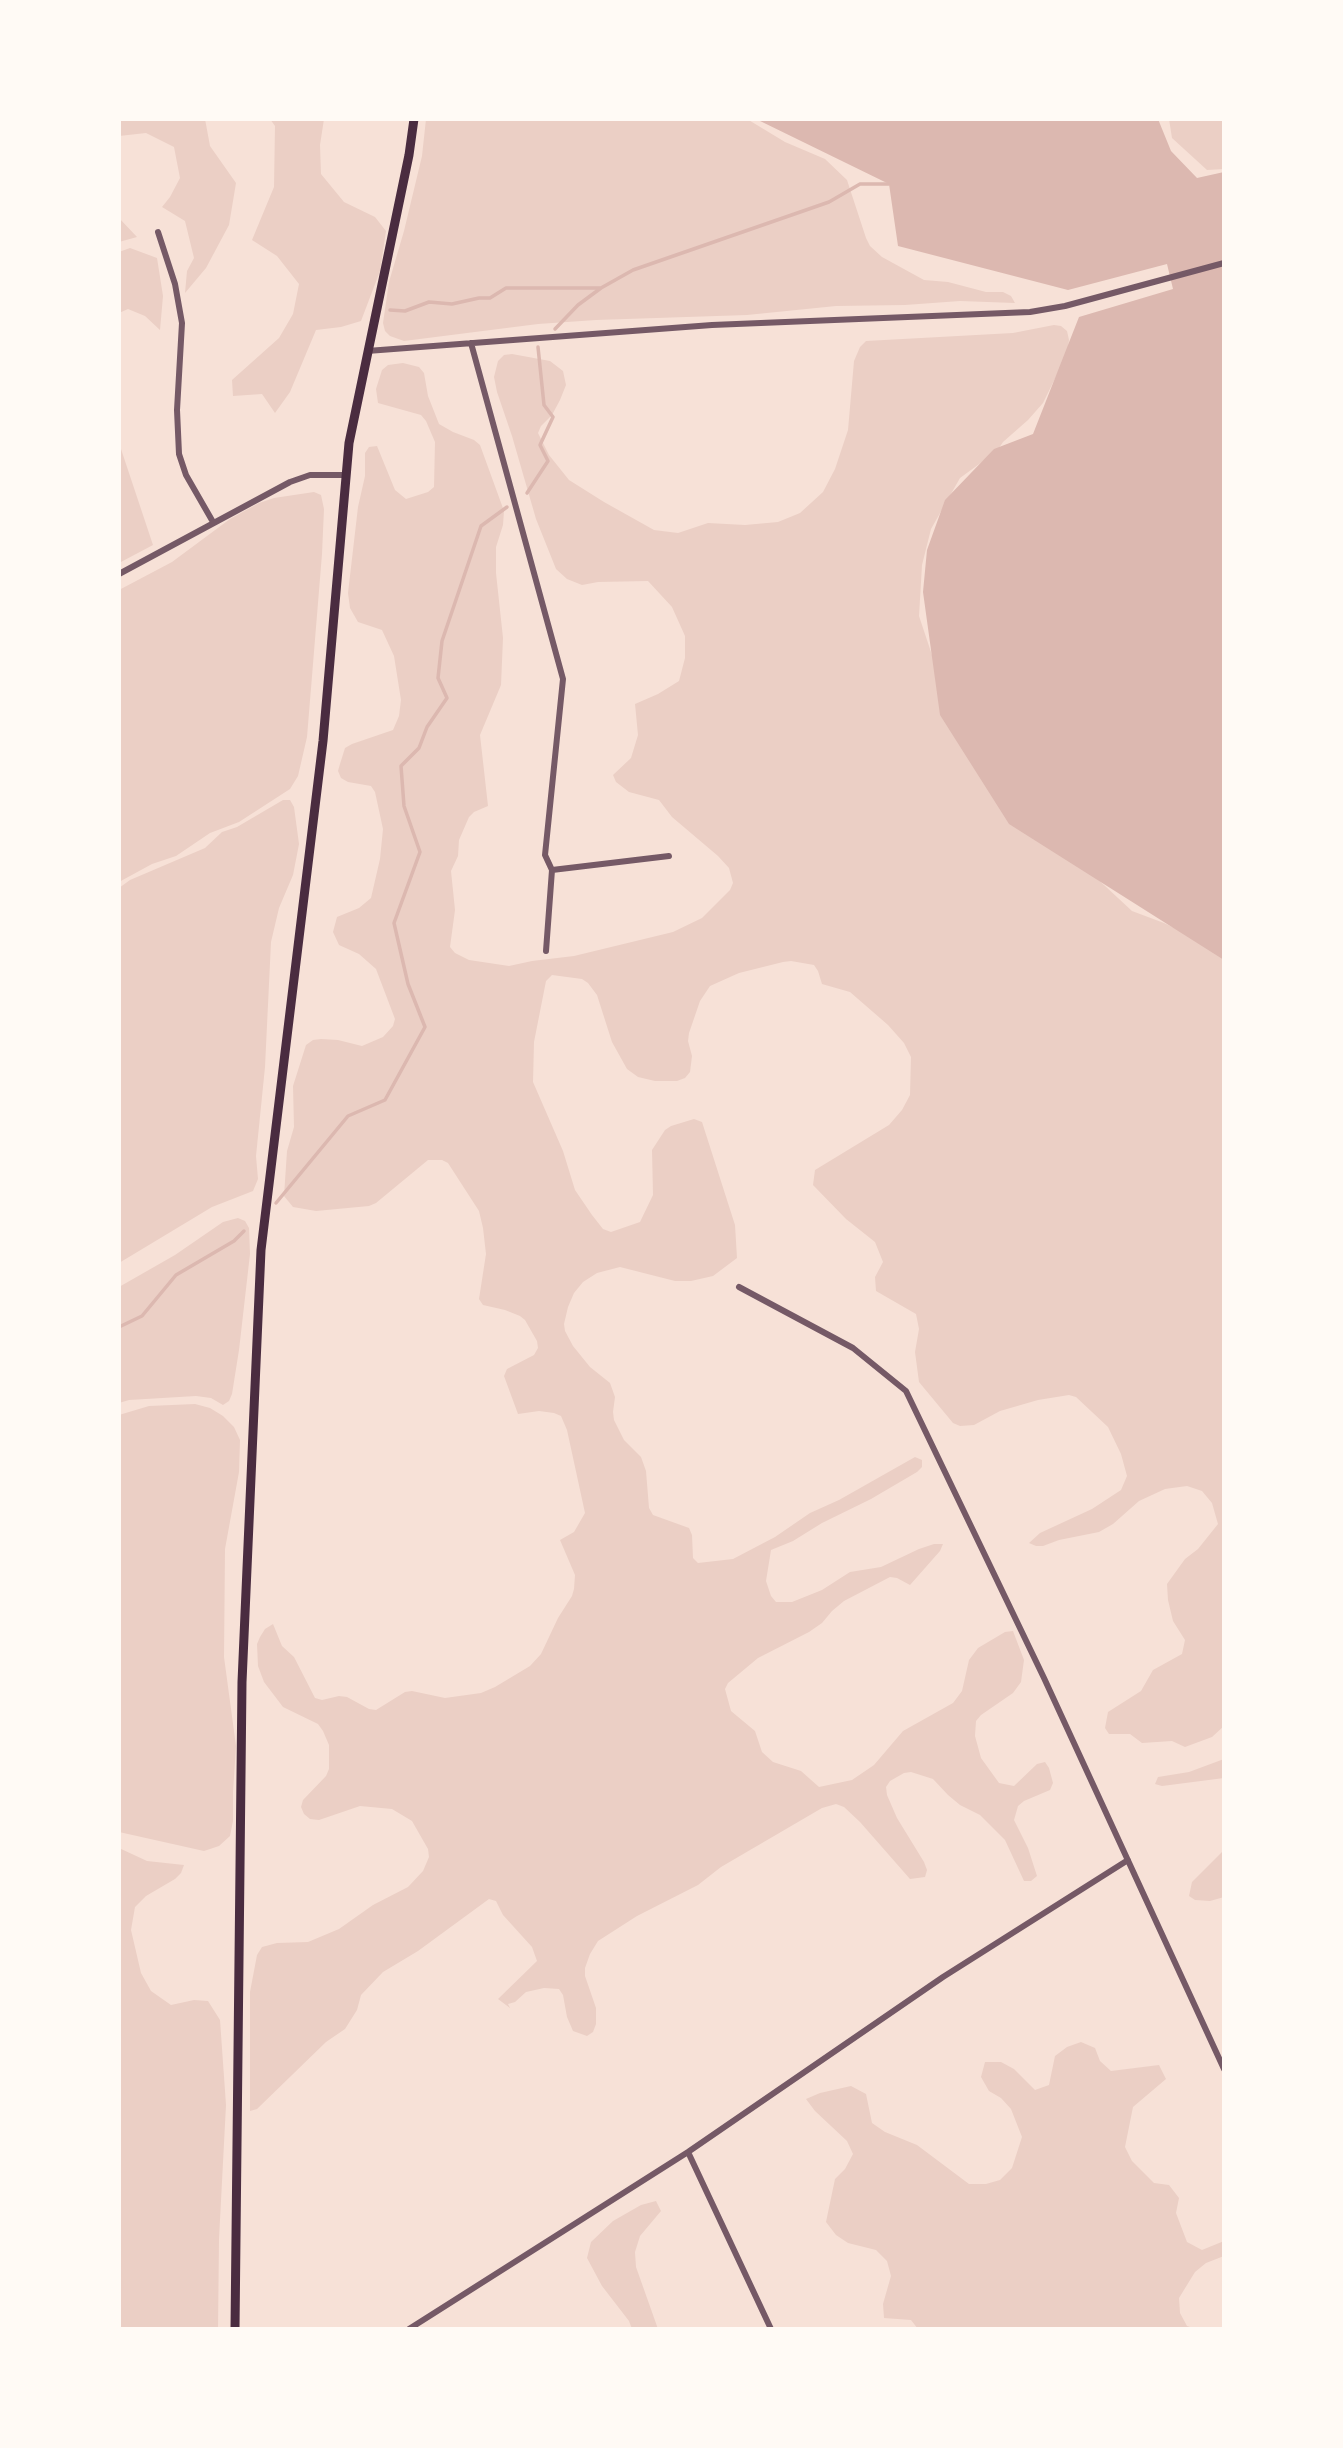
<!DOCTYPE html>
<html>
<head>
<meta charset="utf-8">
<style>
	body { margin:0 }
	#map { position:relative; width:1343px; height:2448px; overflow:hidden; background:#f7e1d7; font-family:"DM Sans",sans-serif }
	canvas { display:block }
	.frame { position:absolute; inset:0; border:121px solid #fffaf5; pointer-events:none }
</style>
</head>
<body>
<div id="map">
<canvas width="1343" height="2448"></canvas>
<div class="frame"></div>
</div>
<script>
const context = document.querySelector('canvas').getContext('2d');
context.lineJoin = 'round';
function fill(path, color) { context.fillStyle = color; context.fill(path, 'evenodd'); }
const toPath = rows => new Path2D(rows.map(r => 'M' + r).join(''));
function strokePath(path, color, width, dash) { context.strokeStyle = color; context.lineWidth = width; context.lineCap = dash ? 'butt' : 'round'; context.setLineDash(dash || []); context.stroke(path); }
const green = toPath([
	[119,119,205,119,210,146,236,183,229,225,206,268,185,293,187,271,194,258,185,221,162,207,170,197,180,178,174,147,146,133,119,136],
	[270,119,324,119,320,145,321,174,344,202,375,217,386,231,380,271,361,321,341,327,316,330,290,392,275,413,262,394,233,396,232,380,279,338,293,314,299,284,277,256,252,240,274,187,275,126],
	[426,119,747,119,785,142,825,159,847,180,866,238,870,246,882,257,924,280,948,282,986,292,1003,292,1011,296,1015,303,960,301,905,305,836,306,747,315,596,320,538,324,404,341,390,336,385,331,383,323,389,282,404,231,422,156],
	[1169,119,1224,119,1224,169,1207,170,1172,138],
	[119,218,137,237,119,242],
	[130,248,157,258,163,296,160,330,145,316,128,309,119,313,119,252],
	[1054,325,1061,326,1067,331,1069,340,1067,354,1043,403,1028,420,1003,442,997,451,960,478,931,529,922,565,919,616,936,667,1076,859,1132,911,1164,923,1214,947,1224,955,1224,1726,1212,1737,1185,1747,1172,1741,1142,1743,1130,1734,1109,1734,1105,1728,1108,1712,1141,1691,1153,1670,1182,1654,1185,1640,1173,1621,1168,1600,1167,1584,1185,1559,1198,1549,1218,1524,1212,1503,1202,1491,1187,1486,1165,1489,1139,1501,1113,1524,1099,1532,1059,1540,1043,1546,1036,1546,1029,1543,1040,1533,1092,1509,1121,1490,1127,1476,1121,1454,1108,1427,1076,1397,1069,1395,1038,1400,1000,1411,974,1425,960,1426,953,1423,919,1382,915,1352,919,1329,916,1314,876,1291,875,1277,883,1262,875,1242,846,1219,813,1185,815,1170,889,1125,902,1110,910,1095,911,1057,904,1043,888,1025,850,992,822,984,818,971,814,965,791,961,783,962,739,973,710,986,700,1001,689,1033,688,1041,692,1056,690,1072,685,1078,677,1081,655,1081,638,1077,627,1069,612,1042,597,995,588,983,582,979,552,975,546,981,534,1042,533,1082,563,1151,575,1190,592,1215,603,1229,611,1232,640,1222,653,1195,652,1150,665,1130,671,1126,694,1119,702,1122,735,1225,737,1258,713,1276,691,1281,675,1281,620,1267,597,1273,583,1282,574,1293,568,1307,564,1324,565,1331,573,1346,590,1367,610,1383,615,1397,613,1412,614,1420,624,1440,641,1457,646,1471,649,1508,653,1515,689,1528,692,1535,693,1558,698,1563,733,1559,775,1537,810,1513,839,1500,915,1457,922,1460,922,1467,917,1472,871,1499,822,1523,793,1541,771,1550,766,1581,771,1596,776,1602,792,1602,822,1590,850,1572,881,1567,919,1549,934,1544,943,1544,940,1551,910,1585,897,1578,890,1577,844,1601,832,1611,822,1623,809,1632,758,1658,728,1683,725,1689,731,1711,755,1731,762,1752,773,1762,801,1771,819,1787,852,1780,874,1765,903,1731,953,1703,962,1691,969,1660,978,1648,1005,1632,1013,1631,1024,1660,1021,1682,1013,1693,981,1715,976,1721,975,1736,981,1758,999,1783,1014,1786,1037,1764,1045,1762,1049,1768,1053,1783,1050,1790,1024,1801,1018,1806,1014,1820,1028,1848,1037,1876,1031,1881,1024,1881,1005,1840,980,1815,960,1805,948,1795,933,1779,911,1772,904,1773,890,1781,886,1787,887,1795,897,1818,924,1862,927,1870,925,1877,910,1879,860,1822,844,1807,836,1804,822,1808,721,1867,698,1885,637,1916,598,1941,590,1954,585,1968,585,1976,596,2008,596,2024,593,2032,587,2036,573,2031,567,2017,563,1995,559,1989,544,1988,526,1992,515,2002,508,2004,510,2008,498,1999,537,1961,532,1947,503,1915,496,1901,489,1899,418,1951,383,1972,361,1995,357,2010,345,2029,326,2042,257,2109,250,2111,250,1992,257,1955,262,1947,277,1943,308,1942,339,1929,373,1905,408,1887,423,1871,429,1857,428,1849,412,1821,392,1809,360,1806,319,1820,310,1819,304,1814,301,1807,303,1800,326,1776,329,1769,329,1745,323,1731,318,1724,283,1707,264,1682,258,1666,257,1644,260,1637,265,1629,273,1624,282,1646,294,1657,315,1698,322,1700,339,1696,347,1697,369,1709,376,1710,405,1692,412,1691,445,1698,481,1693,495,1687,530,1666,541,1654,558,1618,572,1596,574,1589,575,1575,560,1540,574,1532,585,1513,567,1430,561,1416,554,1413,539,1411,518,1414,504,1376,507,1369,534,1355,538,1348,537,1341,525,1320,520,1316,505,1310,483,1305,479,1299,486,1254,483,1228,479,1211,448,1163,442,1160,428,1160,376,1203,369,1206,316,1211,293,1207,284,1196,287,1151,294,1127,293,1086,306,1045,313,1040,321,1039,338,1040,362,1046,383,1037,393,1026,395,1019,376,969,359,954,339,945,333,932,337,917,359,908,371,898,380,859,383,829,375,792,371,786,348,782,341,778,338,771,340,764,345,748,352,744,393,730,399,716,401,700,394,656,382,630,358,622,350,608,348,593,358,507,365,476,365,453,369,447,377,446,395,490,406,499,428,492,434,487,435,442,426,421,421,415,378,403,376,389,382,370,388,365,403,363,419,367,424,373,428,396,439,424,453,432,474,440,480,445,504,511,503,525,496,547,496,573,503,638,501,685,480,735,488,806,474,812,469,817,459,840,458,856,451,871,455,910,450,947,455,953,469,960,509,966,532,961,574,956,673,932,702,918,730,890,733,883,729,868,718,856,672,817,659,800,629,792,616,782,613,775,631,758,638,735,635,704,658,694,679,681,685,658,685,636,672,607,648,581,598,582,582,585,567,579,556,569,536,519,512,436,497,392,494,377,498,361,504,355,512,354,550,361,563,371,566,385,560,400,552,415,541,426,538,433,549,455,569,480,604,502,654,530,678,533,708,523,745,525,778,522,800,513,823,492,835,469,848,430,854,361,860,347,866,341,1013,333],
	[119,443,153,545,119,563],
	[314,492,321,495,324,509,322,554,307,737,298,776,290,789,239,822,210,833,176,856,152,864,119,882,119,590,172,562,230,519,259,503,274,498],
	[283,800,290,800,294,807,299,844,293,875,279,908,271,942,265,1067,256,1156,258,1179,253,1191,212,1207,119,1263,119,888,130,880,205,848,222,832,237,827],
	[238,1218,245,1221,249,1228,250,1254,239,1350,232,1394,229,1401,223,1405,211,1398,196,1396,129,1400,119,1403,119,1287,175,1255,223,1222],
	[195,1404,210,1408,223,1416,234,1427,240,1440,239,1472,225,1549,224,1657,236,1746,233,1792,233,1821,230,1836,219,1846,204,1851,119,1832,119,1415,149,1406],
	[1224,1759,1224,1778,1162,1786,1155,1784,1158,1777,1189,1772],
	[119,1848,147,1861,184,1865,181,1873,175,1879,146,1896,135,1907,131,1930,141,1973,151,1991,171,2005,194,2000,208,2001,220,2020,226,2105,219,2239,218,2329,119,2329],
	[1224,1850,1224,1897,1210,1901,1195,1900,1189,1896,1192,1882],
	[1081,2042,1095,2048,1100,2061,1111,2071,1159,2065,1166,2079,1133,2107,1125,2147,1132,2161,1154,2183,1169,2185,1179,2198,1176,2213,1187,2242,1202,2250,1224,2241,1224,2256,1206,2263,1195,2272,1179,2298,1180,2313,1187,2326,1196,2329,918,2329,911,2320,884,2318,883,2304,891,2276,887,2261,876,2250,848,2243,836,2235,826,2222,835,2179,845,2169,853,2154,847,2141,815,2111,806,2099,820,2093,851,2086,866,2094,872,2123,885,2132,917,2145,969,2184,986,2184,1000,2180,1012,2168,1022,2137,1011,2109,1001,2098,989,2091,981,2077,985,2062,1001,2062,1014,2069,1035,2090,1049,2085,1055,2056,1067,2047],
	[656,2201,661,2211,640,2236,635,2252,636,2267,658,2329,632,2329,629,2321,602,2286,587,2258,591,2242,613,2221,641,2205]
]);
const water = toPath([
	[756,119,1158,119,1171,151,1197,178,1224,172,1224,960,1009,824,940,715,923,592,927,550,945,500,994,449,1033,434,1079,317,1173,289,1167,264,1068,290,898,246,889,184]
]);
const stream = toPath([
	[390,310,405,311,429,302,452,304,479,298,490,298,506,288,601,288],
	[555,329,578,305,601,288,633,270,829,202,860,184,889,184],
	[527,493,548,461,540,445,553,417,544,405,538,347],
	[276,1203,348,1116,385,1100,425,1027,408,984,394,923,420,852,404,806,401,766,419,748,427,727,447,698,438,678,442,641,481,526,507,507],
	[119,1327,142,1316,176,1275,234,1241,244,1231]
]);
const minor = toPath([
	[158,232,175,284,182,323,177,410,179,454,186,475,213,522],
	[471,343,563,679,545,855,552,870,546,951],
	[367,351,712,325,1030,312,1065,306,1224,263],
	[119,574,290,482,310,475,346,475],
	[552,870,669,856],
	[739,1287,853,1348,906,1391,1044,1678,1224,2069],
	[688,2152,771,2329],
	[409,2329,688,2152,943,1977,1128,1860]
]);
const primary = toPath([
	[235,2329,242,1682,261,1250,323,741,349,443,409,155,414,119]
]);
fill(green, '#ebcfc5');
fill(water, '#dcb8b0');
strokePath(stream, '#dcb8b0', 3.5);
strokePath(minor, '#755966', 6);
strokePath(primary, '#4a2c40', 9);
</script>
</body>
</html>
